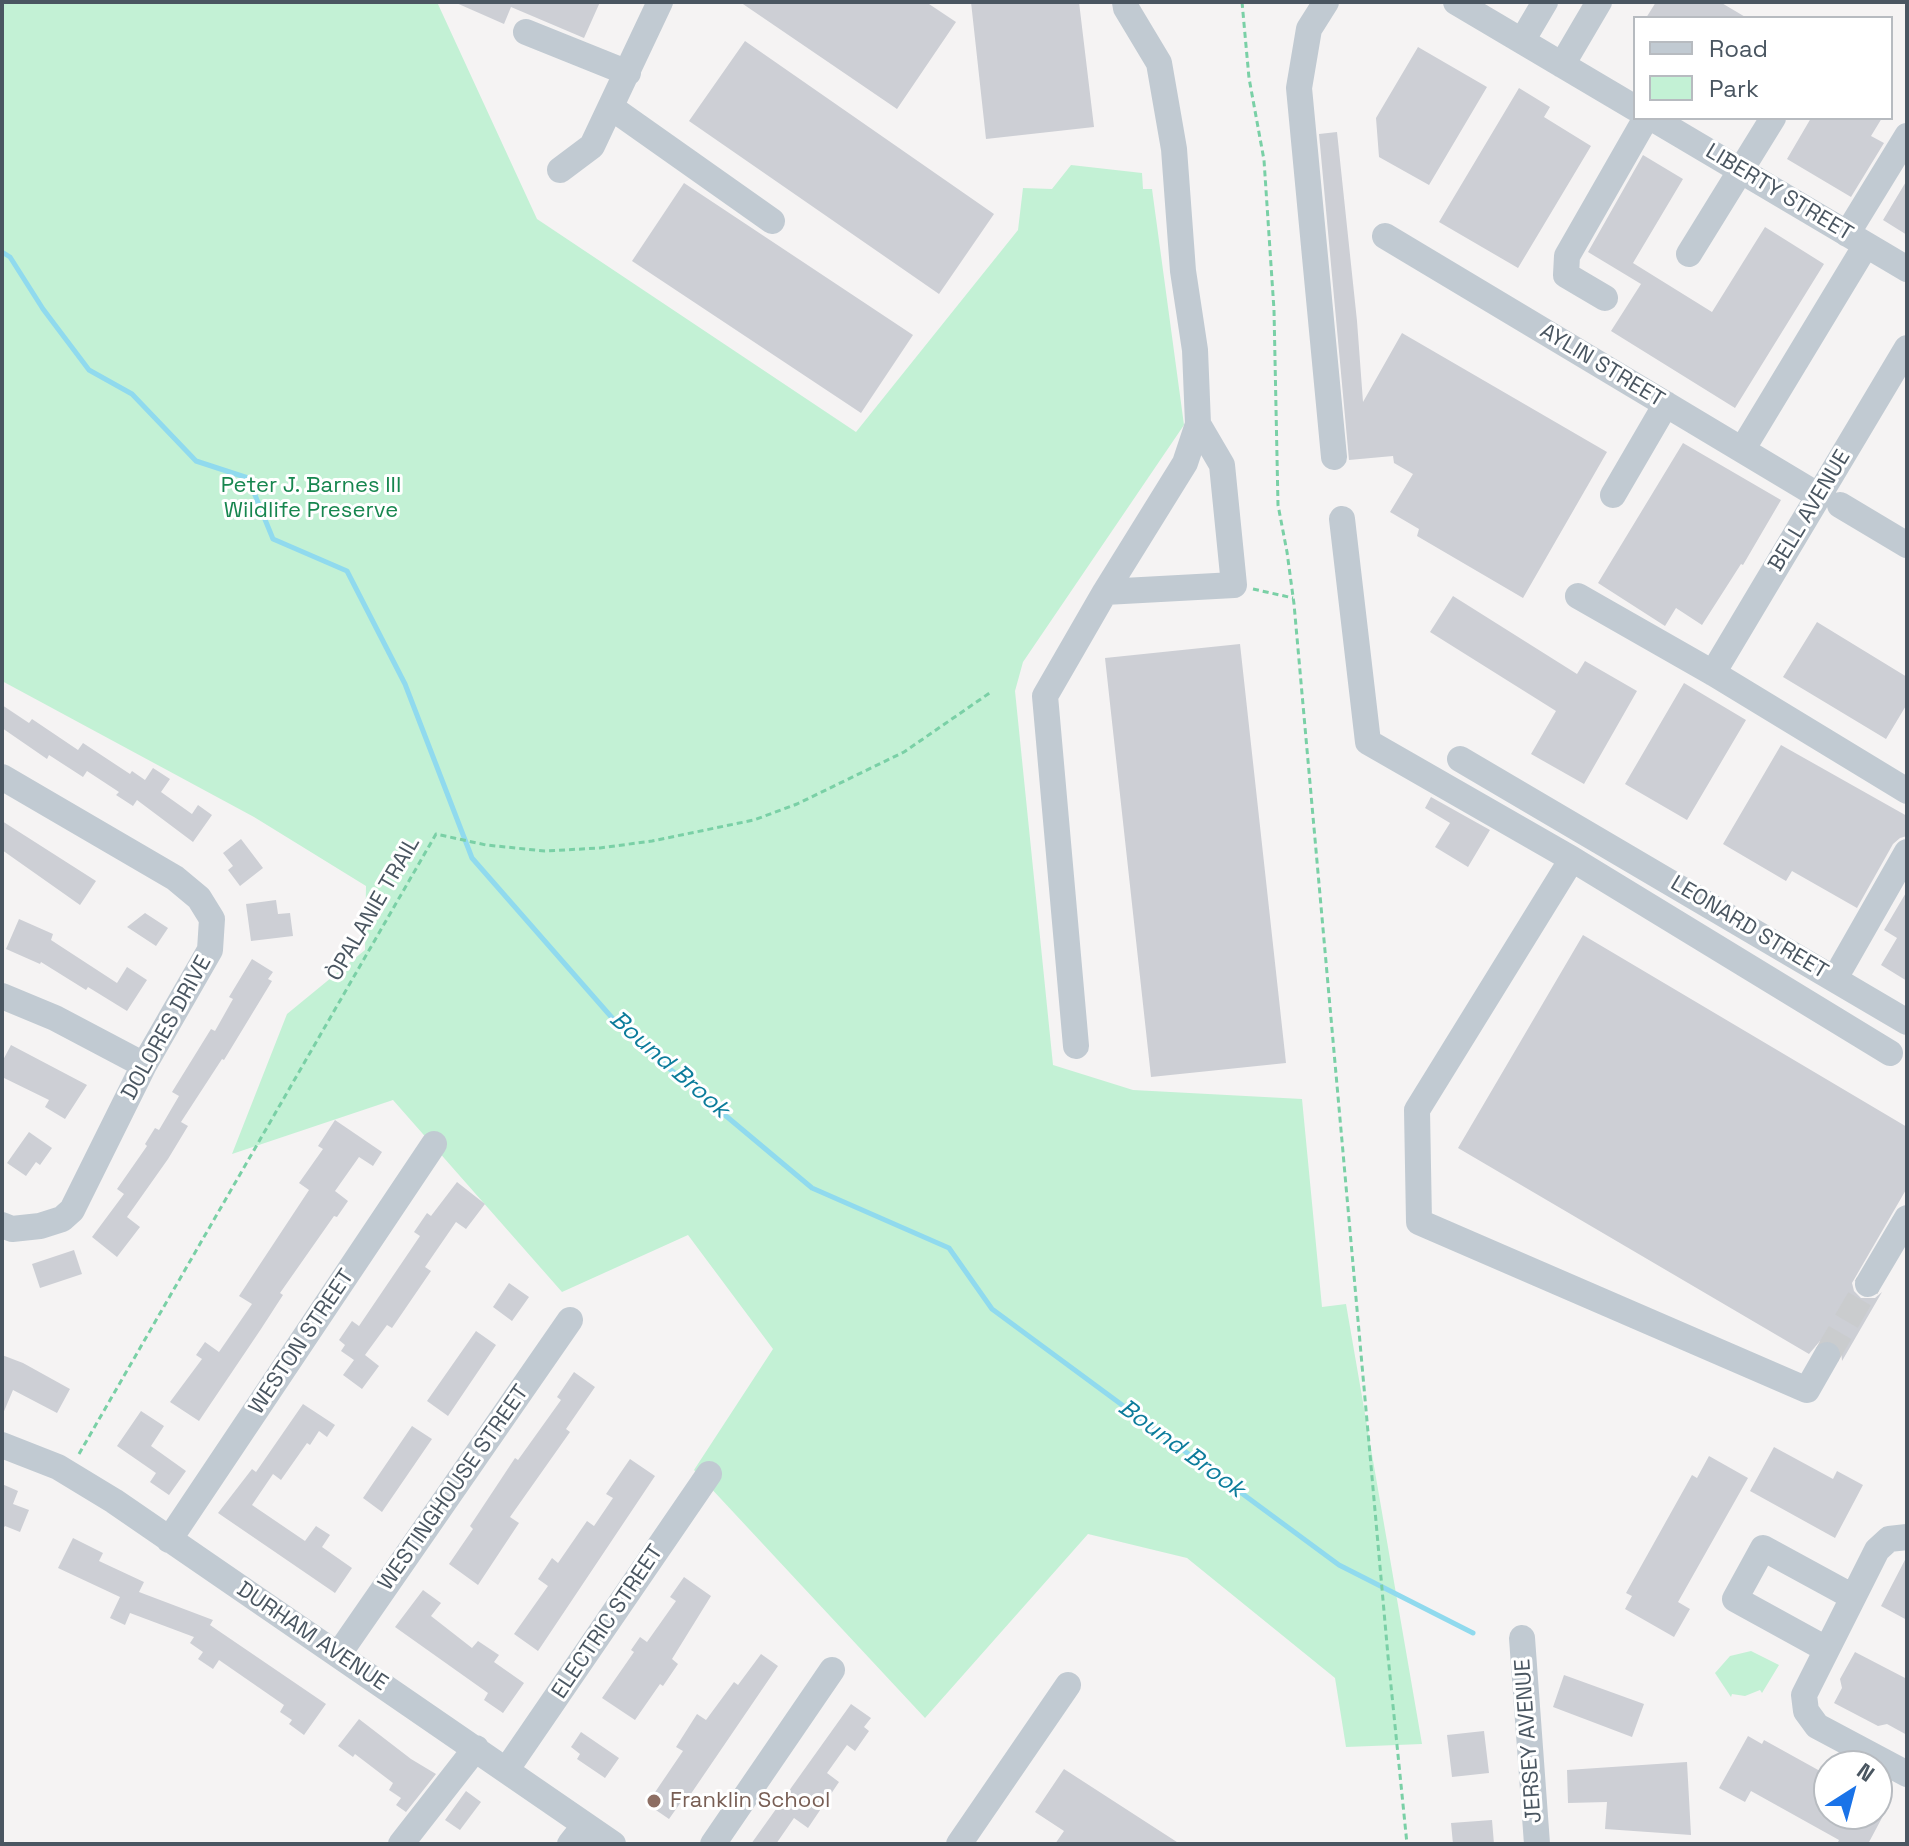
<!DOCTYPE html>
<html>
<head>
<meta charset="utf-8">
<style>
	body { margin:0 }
	#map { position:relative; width:1909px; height:1846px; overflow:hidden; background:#f5f3f3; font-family:"Space Grotesk",sans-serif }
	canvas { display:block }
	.frame { position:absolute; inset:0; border:4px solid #4a5661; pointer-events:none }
	.legend { position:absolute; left:1633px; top:16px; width:260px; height:104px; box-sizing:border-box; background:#fff; border:2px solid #b7bbc0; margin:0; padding:10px 14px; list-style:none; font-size:24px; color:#4a5661 }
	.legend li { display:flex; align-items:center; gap:16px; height:40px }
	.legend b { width:40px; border:2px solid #b7bbc0 }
	.north { position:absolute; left:1813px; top:1750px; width:80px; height:80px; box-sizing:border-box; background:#fff; border:2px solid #b7bbc0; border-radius:50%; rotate:36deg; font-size:22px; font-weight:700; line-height:32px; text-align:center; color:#4a5661 }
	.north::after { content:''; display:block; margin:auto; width:28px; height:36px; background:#1a73e8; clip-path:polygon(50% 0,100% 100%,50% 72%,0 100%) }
</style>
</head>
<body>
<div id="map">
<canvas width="1909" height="1846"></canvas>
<div class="frame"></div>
<ul class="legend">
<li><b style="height:10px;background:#c1cad2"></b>Road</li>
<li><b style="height:22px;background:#c3f1d5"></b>Park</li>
</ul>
<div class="north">N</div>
</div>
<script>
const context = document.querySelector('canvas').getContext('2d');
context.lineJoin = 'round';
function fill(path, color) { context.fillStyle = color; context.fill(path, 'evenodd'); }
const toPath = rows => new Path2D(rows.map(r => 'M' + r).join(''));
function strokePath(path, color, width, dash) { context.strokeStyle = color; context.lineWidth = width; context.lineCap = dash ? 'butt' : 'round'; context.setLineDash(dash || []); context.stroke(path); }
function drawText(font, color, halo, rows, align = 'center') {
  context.font = font + ' "Space Grotesk",sans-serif'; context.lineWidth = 6; context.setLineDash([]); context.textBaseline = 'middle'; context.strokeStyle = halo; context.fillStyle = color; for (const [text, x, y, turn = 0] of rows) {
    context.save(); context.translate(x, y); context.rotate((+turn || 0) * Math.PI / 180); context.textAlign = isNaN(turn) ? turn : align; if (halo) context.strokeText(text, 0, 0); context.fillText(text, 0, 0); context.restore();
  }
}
const green = toPath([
	[2,2,437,2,537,219,856,432,1018,230,1023,188,1052,189,1071,165,1142,173,1143,189,1152,189,1184,425,1023,662,1015,691,1053,1065,1133,1090,1302,1099,1322,1307,1346,1304,1422,1744,1346,1747,1335,1678,1187,1558,1088,1534,925,1718,694,1470,773,1349,688,1235,562,1292,393,1100,232,1154,287,1014,365,950,366,886,254,817,2,681],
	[1751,1651,1779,1665,1762,1693,1760,1690,1745,1696,1732,1694,1731,1697,1715,1673,1730,1656]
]);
const stream = toPath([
	[2,252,10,257,43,309,89,370,132,394,196,461,248,478,273,539,347,571,405,684,472,858,621,1028,812,1188,949,1248,992,1309,1339,1565,1473,1633]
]);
const building = toPath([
	[454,2,600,2,584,38,511,7,504,24],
	[740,2,926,2,956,22,897,109],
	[971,2,1079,2,1094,127,986,139],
	[1656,2,1720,2,1747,18,1646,18],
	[745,41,994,214,939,294,689,121],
	[1418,47,1487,87,1429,185,1379,157,1376,118],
	[1519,88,1550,107,1544,117,1591,146,1518,268,1439,222],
	[1811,118,1882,118,1871,136,1884,143,1851,197,1787,159],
	[1337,132,1357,321,1363,402,1402,333,1607,452,1523,598,1417,536,1419,529,1390,512,1413,474,1394,463,1393,456,1349,460,1319,134],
	[1643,155,1683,179,1633,263,1712,312,1765,227,1824,264,1735,408,1611,331,1641,284,1588,252],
	[1907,180,1907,235,1883,220],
	[684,183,913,335,861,413,632,261],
	[1683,443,1781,500,1743,565,1741,564,1702,625,1676,608,1665,626,1598,583],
	[1453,596,1577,674,1585,661,1637,691,1584,784,1531,754,1556,711,1430,632],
	[1817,622,1907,677,1907,704,1886,739,1783,677],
	[1240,644,1286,1063,1151,1077,1105,658],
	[1684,683,1746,720,1687,820,1625,784],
	[2,705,29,723,32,719,78,750,83,743,130,774,132,771,145,780,153,768,170,779,161,792,192,814,198,805,212,815,193,842,137,800,133,806,116,795,119,792,87,771,83,777,49,755,47,759,2,728],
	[1781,745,1907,816,1907,836,1900,838,1893,844,1857,908,1792,871,1786,881,1723,844],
	[1431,797,1490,830,1468,867,1435,847,1450,823,1425,808],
	[2,821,96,881,80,905,2,850],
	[241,839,263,868,240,886,228,870,233,866,223,853],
	[1907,891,1907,981,1881,965,1897,938,1884,930],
	[276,900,278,914,290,913,293,936,251,941,246,904],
	[145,913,168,928,156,946,127,927],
	[19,919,53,934,51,940,117,983,127,967,147,980,127,1011,88,987,86,990,41,962,40,964,6,949],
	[1583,935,1907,1127,1907,1188,1852,1283,1854,1291,1861,1298,1875,1298,1882,1292,1842,1361,1841,1348,1834,1341,1820,1341,1809,1354,1458,1148],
	[252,959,273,972,268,979,272,981,224,1060,222,1059,181,1122,188,1126,168,1159,127,1217,140,1227,117,1257,92,1237,124,1194,117,1189,147,1146,145,1144,155,1128,159,1130,179,1096,172,1092,211,1029,215,1031,233,999,229,997],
	[11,1045,87,1085,65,1119,45,1107,49,1100,2,1077,2,1062],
	[335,1120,382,1152,373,1166,359,1157,335,1191,348,1201,337,1217,334,1216,280,1293,283,1295,261,1329,199,1421,170,1402,202,1359,196,1355,205,1342,219,1352,252,1304,239,1296,309,1190,299,1183,323,1149,318,1146],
	[29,1132,52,1148,40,1165,36,1162,26,1176,7,1163],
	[457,1182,485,1204,466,1229,456,1222,425,1267,431,1271,392,1328,387,1325,365,1355,379,1366,362,1389,343,1375,354,1360,341,1351,345,1345,339,1340,352,1321,359,1326,420,1236,414,1232,427,1213,431,1216],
	[74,1250,82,1274,40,1288,32,1264],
	[509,1283,529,1297,512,1321,493,1307],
	[476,1331,496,1345,448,1416,427,1401],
	[2,1355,23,1363,70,1389,57,1413,13,1390,2,1416],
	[574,1372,595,1387,566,1429,570,1432,510,1517,519,1523,478,1585,449,1564,473,1529,470,1526,515,1458,518,1460,561,1400,557,1397],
	[303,1404,335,1425,327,1437,319,1431,310,1445,307,1443,281,1480,273,1474,252,1505,305,1541,316,1526,330,1535,322,1547,352,1568,335,1593,218,1513,252,1469,256,1472],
	[141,1411,164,1426,151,1446,186,1471,169,1495,150,1482,156,1473,117,1446],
	[412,1426,432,1439,382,1512,363,1498],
	[1774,1447,1833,1479,1837,1471,1863,1485,1835,1538,1750,1491],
	[1709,1456,1748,1478,1678,1602,1690,1609,1674,1637,1625,1609,1632,1596,1626,1593,1692,1475,1697,1478],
	[630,1459,655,1476,538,1651,514,1634,548,1586,538,1579,552,1558,558,1563,587,1521,594,1526,613,1498,606,1494],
	[2,1484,18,1491,13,1504,29,1510,20,1532,5,1526,2,1530],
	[73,1538,103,1553,99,1561,144,1582,139,1592,213,1620,210,1625,326,1704,304,1735,289,1724,292,1720,280,1712,284,1705,219,1660,213,1669,198,1659,203,1652,190,1643,194,1637,130,1613,125,1625,110,1618,120,1597,58,1568],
	[1907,1556,1907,1620,1881,1606],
	[684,1577,711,1596,672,1659,678,1664,663,1686,660,1684,635,1720,602,1698,634,1652,631,1650,640,1637,647,1642,676,1601,670,1597],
	[423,1590,441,1603,431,1616,472,1648,478,1641,499,1655,494,1662,524,1683,503,1713,484,1700,488,1693,395,1627],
	[1855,1652,1907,1679,1907,1735,1887,1724,1878,1726,1834,1703,1842,1688,1840,1679],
	[761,1654,778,1666,684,1804,681,1802,669,1819,647,1804,683,1751,676,1747,697,1714,706,1720,734,1682,738,1685],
	[1564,1675,1644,1704,1632,1737,1553,1707],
	[851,1704,871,1718,864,1727,869,1731,855,1751,847,1745,827,1773,839,1782,808,1828,794,1818,776,1844,751,1844],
	[359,1719,411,1759,436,1774,406,1812,396,1805,401,1798,389,1790,393,1783,355,1754,353,1757,338,1746],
	[1484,1731,1489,1773,1452,1777,1447,1735],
	[581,1732,619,1758,605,1778,577,1759,580,1754,571,1747],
	[1748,1736,1762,1744,1764,1740,1829,1776,1829,1814,1884,1814,1868,1844,1837,1844,1839,1840,1751,1791,1745,1802,1719,1788],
	[1687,1762,1691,1835,1605,1829,1607,1802,1568,1803,1567,1770],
	[1064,1769,1180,1844,1055,1844,1064,1831,1035,1812],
	[466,1791,481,1802,460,1830,445,1820],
	[1492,1820,1494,1844,1453,1844,1451,1823]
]);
const minorTunnel = toPath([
	[1827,1355,1868,1284]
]);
const path = toPath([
	[1242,2,1249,78,1264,160,1274,310,1278,505,1287,552,1294,604,1388,1656,1407,1844],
	[1253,589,1293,598],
	[79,1454,436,834,486,845,545,851,600,848,652,841,754,820,797,804,904,752,991,692]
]);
const minor = toPath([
	[1326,2,1309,29,1299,88,1334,457],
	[1456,2,1635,108],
	[526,32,628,73],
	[1522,41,1545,2],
	[1562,65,1599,2],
	[612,108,772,221],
	[1652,118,1907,269],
	[560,170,592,146,660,2],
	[1847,234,1907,136],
	[1385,236,1819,496],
	[1689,254,1773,118],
	[1605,298,1566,275,1567,256,1646,118],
	[1742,450,1866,245],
	[1613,495,1666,404],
	[1840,505,1907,545],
	[1342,519,1368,742,1572,859,1890,1053],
	[1105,592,1185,463,1198,424,1195,350,1183,271,1174,149,1159,63,1126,8,1125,2],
	[1578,596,1713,673,1907,791],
	[1713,673,1907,348],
	[1460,759,1907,1022],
	[2,777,175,878,199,898,212,919,210,950,144,1065,72,1210,62,1219,40,1226,12,1229,2,1225],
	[1572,859,1417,1110,1419,1222,1807,1390,1827,1355],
	[1842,966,1907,852],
	[2,996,55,1018,144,1065],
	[1076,1046,1045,696,1105,592,1234,585,1222,465,1198,424],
	[1868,1284,1907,1218],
	[2,1445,58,1467,114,1501,613,1844],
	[1907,1537,1889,1539,1877,1550,1804,1695,1806,1711,1817,1726,1907,1774],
	[169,1540,434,1144],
	[1522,1638,1537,1844],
	[1826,1649,1735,1599,1763,1548,1853,1597],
	[338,1655,570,1320],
	[507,1769,709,1474],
	[401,1844,476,1748],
	[570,1844,585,1825],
	[713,1844,832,1670],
	[959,1844,1068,1685]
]);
const markers = [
	[654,1801,8,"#8d6e63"]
];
const streetNames = [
	["LIBERTY STREET",1779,193,31],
	["AYLIN STREET",1602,366,31],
	["BELL AVENUE",1810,511,-59],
	["ÒPALANIE TRAIL",374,909,-60],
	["LEONARD STREET",1749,928,31],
	["DOLORES DRIVE",167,1028,-61],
	["WESTON STREET",302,1342,-56],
	["WESTINGHOUSE STREET",454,1488,-55],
	["ELECTRIC STREET",608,1622,-56],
	["DURHAM AVENUE",312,1637,34],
	["JERSEY AVENUE",1529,1741,-94]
];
const parkNames = [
	["Peter J. Barnes III",311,486],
	["Wildlife Preserve",311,511]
];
const educationNames = [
	["Franklin School",670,1801]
];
const waterNames = [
	["Bound Brook",669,1065,41],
	["Bound Brook",1181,1449,36]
];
fill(green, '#c3f1d5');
strokePath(stream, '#90daee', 5);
fill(building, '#cdcfd5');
strokePath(minorTunnel, '#caccce', 26, [26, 13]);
strokePath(path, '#7ad0a6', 3, [6, 4]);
strokePath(minor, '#c1cad2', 26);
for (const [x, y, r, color] of markers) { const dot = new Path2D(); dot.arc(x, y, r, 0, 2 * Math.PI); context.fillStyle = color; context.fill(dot); strokePath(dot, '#fff', 3); }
drawText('22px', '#4a5661', '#fff', streetNames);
drawText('22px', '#17864f', '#fff', parkNames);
drawText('22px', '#785e54', '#fff', educationNames, 'left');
drawText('italic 24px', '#0c7c9b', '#fff', waterNames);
</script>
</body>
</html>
